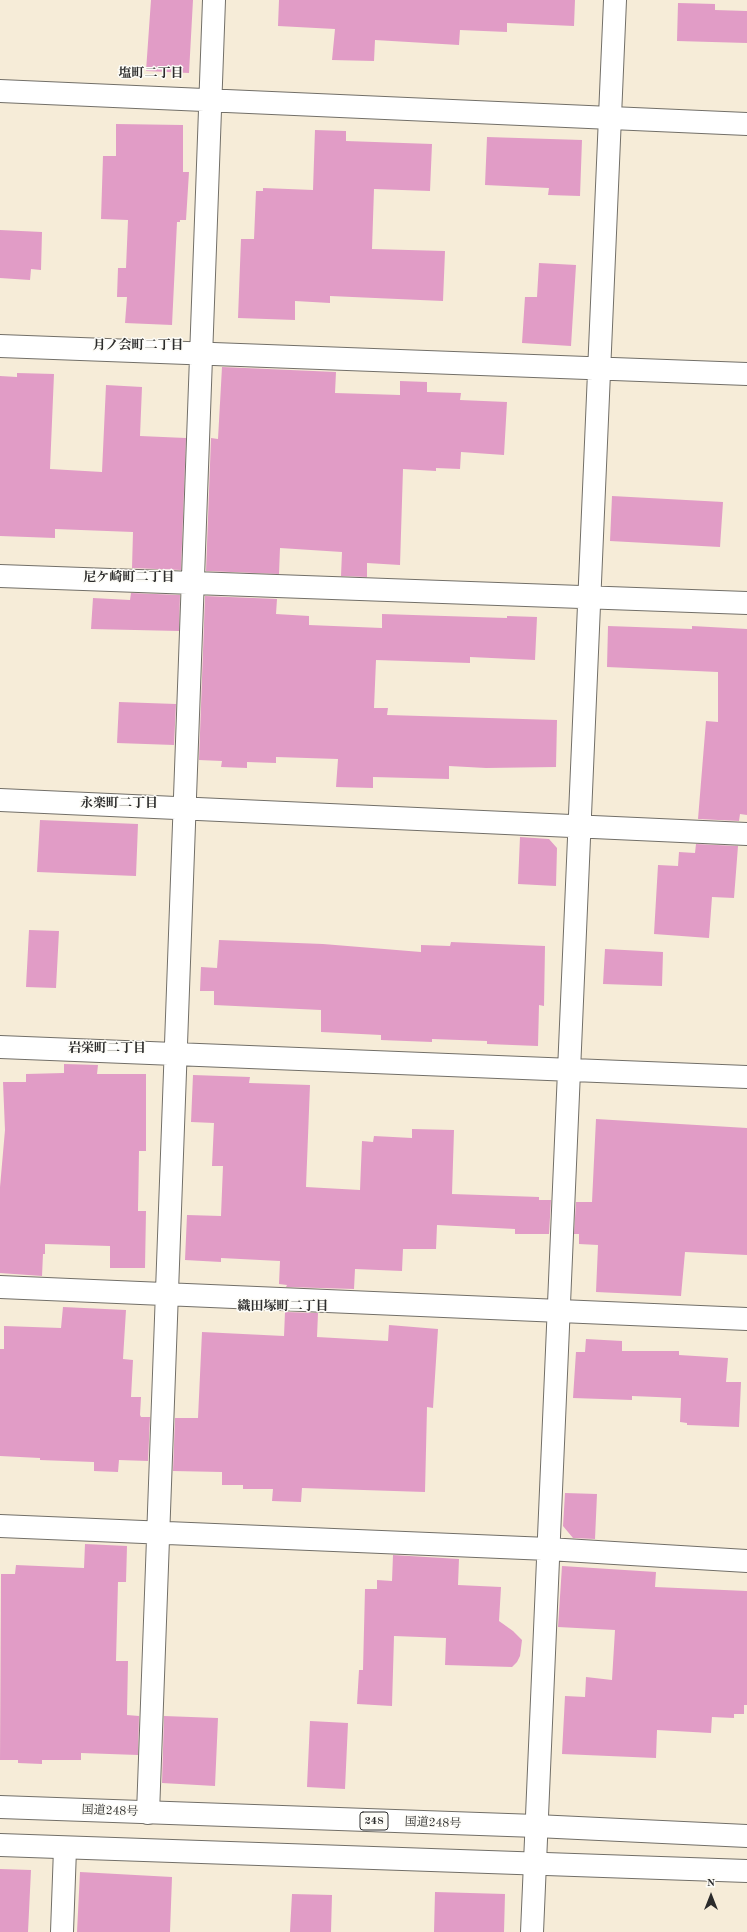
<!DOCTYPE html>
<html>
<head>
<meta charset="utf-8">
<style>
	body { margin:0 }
	#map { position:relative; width:747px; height:1932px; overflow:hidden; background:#f6ecd8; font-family:"Old Standard TT",serif }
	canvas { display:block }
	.north { position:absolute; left:691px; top:1876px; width:40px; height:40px; -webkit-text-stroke:3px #fdfcf7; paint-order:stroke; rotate:0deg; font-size:11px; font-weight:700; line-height:16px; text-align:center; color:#2b2b2b }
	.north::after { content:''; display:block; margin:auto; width:14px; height:18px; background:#2b2b2b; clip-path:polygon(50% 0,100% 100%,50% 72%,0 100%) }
</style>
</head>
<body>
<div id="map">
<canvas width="747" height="1932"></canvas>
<div class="north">N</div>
</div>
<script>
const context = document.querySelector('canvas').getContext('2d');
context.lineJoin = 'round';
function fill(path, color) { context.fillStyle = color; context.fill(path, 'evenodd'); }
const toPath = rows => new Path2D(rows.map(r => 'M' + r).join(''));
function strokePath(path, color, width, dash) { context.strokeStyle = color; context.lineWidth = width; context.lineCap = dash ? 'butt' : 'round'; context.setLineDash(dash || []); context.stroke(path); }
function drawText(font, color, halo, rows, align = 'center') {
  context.font = font + ' "Old Standard TT","Noto Serif JP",serif'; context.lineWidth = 3; context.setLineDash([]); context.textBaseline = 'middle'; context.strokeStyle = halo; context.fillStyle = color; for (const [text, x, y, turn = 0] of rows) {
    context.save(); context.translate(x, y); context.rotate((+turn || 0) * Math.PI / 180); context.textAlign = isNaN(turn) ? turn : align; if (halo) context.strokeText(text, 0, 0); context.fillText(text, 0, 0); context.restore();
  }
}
const building = toPath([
	[151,0,193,0,189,73,146,71],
	[279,0,575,0,574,26,507,23,507,32,460,30,459,45,375,40,374,61,332,60,335,29,278,26],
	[678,3,715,4,715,10,747,11,747,43,677,41],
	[116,124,183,125,183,172,189,172,186,220,180,220,180,222,177,222,172,325,125,323,127,297,117,297,118,268,126,268,128,220,101,219,103,156,116,156],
	[315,130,346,131,346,141,432,144,430,191,374,189,372,249,445,251,443,301,330,296,330,303,295,301,295,320,238,318,241,239,254,239,256,191,263,191,263,188,313,190],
	[487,137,582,140,580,196,548,195,549,188,485,185],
	[0,230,42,232,41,270,31,269,30,280,0,278],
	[539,263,576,265,571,346,522,343,525,297,537,297],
	[222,367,336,372,335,393,400,395,400,381,427,382,427,392,461,393,460,400,507,402,504,455,461,452,460,469,436,468,436,471,403,469,400,565,367,563,367,577,341,576,342,552,280,548,279,574,206,571,211,438,218,439],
	[17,373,54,374,50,469,102,472,106,385,142,387,140,436,186,438,181,570,132,568,133,532,55,529,55,538,0,536,0,376,17,377],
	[612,496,723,502,720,547,610,541],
	[131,593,180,595,179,631,91,629,93,598,130,600],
	[205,596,277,599,276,614,309,616,309,625,382,628,382,614,507,618,507,616,537,617,535,660,470,657,470,663,376,660,374,708,388,708,387,715,557,720,556,767,486,768,449,766,449,779,373,777,373,788,336,787,338,759,276,757,276,763,247,762,247,768,221,767,222,761,199,760],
	[608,626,692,629,692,626,747,629,747,815,740,814,739,821,698,819,706,721,718,722,718,672,607,667],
	[119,702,176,704,174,745,117,743],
	[40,820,138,824,136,876,37,872],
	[520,837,549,839,557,848,556,886,518,884],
	[696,844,738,846,734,898,712,897,709,938,654,934,658,865,678,866,679,852,695,853],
	[29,930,59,931,56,988,26,987],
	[219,940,323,944,421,952,421,945,450,946,451,942,545,946,544,1006,539,1005,538,1046,487,1044,487,1041,432,1039,432,1042,381,1040,381,1035,321,1032,321,1010,214,1005,214,991,200,991,201,967,217,968],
	[605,949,663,952,662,986,603,984],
	[64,1064,98,1065,97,1074,146,1074,146,1151,139,1151,138,1211,146,1211,145,1268,110,1268,110,1246,45,1244,45,1254,43,1254,42,1276,0,1273,0,1187,5,1130,3,1082,26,1082,26,1074,64,1073],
	[193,1075,250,1077,249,1083,310,1085,306,1187,360,1190,362,1141,373,1142,374,1136,412,1138,412,1129,454,1130,452,1194,539,1197,539,1200,551,1200,549,1234,515,1234,515,1229,437,1225,436,1249,403,1249,402,1271,355,1269,354,1289,286,1287,287,1285,279,1284,280,1261,221,1258,221,1262,185,1260,187,1215,221,1216,223,1166,212,1166,214,1123,191,1122],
	[596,1119,747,1128,747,1255,685,1252,681,1296,596,1292,598,1245,579,1244,579,1234,574,1234,576,1202,592,1202],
	[63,1307,126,1310,123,1359,133,1360,131,1397,141,1397,140,1415,141,1417,150,1417,148,1461,119,1460,118,1472,94,1471,94,1462,40,1460,40,1458,0,1456,0,1349,4,1349,4,1326,61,1328],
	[285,1312,318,1313,317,1337,388,1341,389,1325,438,1329,433,1408,427,1407,425,1492,302,1488,301,1502,272,1501,273,1489,243,1489,243,1485,222,1485,222,1472,173,1471,175,1418,198,1418,202,1332,284,1336],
	[586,1339,622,1341,622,1351,679,1351,679,1355,728,1358,726,1382,741,1382,739,1427,687,1425,687,1423,680,1422,681,1398,632,1396,632,1400,573,1398,576,1352,585,1352],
	[565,1493,597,1494,595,1539,573,1538,563,1526],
	[85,1544,127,1546,126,1582,118,1582,116,1661,128,1661,127,1715,139,1716,138,1755,81,1753,81,1760,42,1760,42,1764,18,1763,18,1760,0,1760,1,1574,15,1574,16,1565,84,1568],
	[393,1555,459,1559,458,1585,501,1587,499,1621,513,1631,522,1640,520,1656,517,1662,512,1667,445,1665,446,1638,394,1636,392,1706,357,1704,359,1670,363,1670,365,1589,377,1589,377,1580,392,1581],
	[562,1566,656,1572,655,1587,747,1591,747,1705,744,1705,744,1714,734,1714,734,1718,712,1717,711,1733,657,1730,656,1758,562,1754,565,1696,585,1697,586,1677,612,1680,615,1630,558,1627],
	[164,1716,218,1718,215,1786,162,1783],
	[310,1721,348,1723,345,1789,307,1787],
	[0,1869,31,1870,28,1932,0,1932],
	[80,1872,172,1877,170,1932,77,1932],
	[435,1892,505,1894,504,1932,434,1932],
	[292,1894,332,1895,331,1932,290,1932]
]);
const street = toPath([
	[0,91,747,124],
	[0,346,747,374],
	[0,576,747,603],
	[0,800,747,834],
	[0,1047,747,1077],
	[0,1287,747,1319],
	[0,1526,548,1549,747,1561],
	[148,1813,214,0],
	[62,1932,65,1849],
	[532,1932,615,0]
]);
const highway = toPath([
	[0,1807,536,1826,747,1836],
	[0,1845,747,1871]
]);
const shields = [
	[374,1821,28]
];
const shieldNames = [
	["248",374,1821]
];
const streetNames = [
	["国道248号",110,1811,2],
	["国道248号",433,1823,2]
];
const neighbourhoodNames = [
	["塩町二丁目",151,74],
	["月ノ会町二丁目",138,346],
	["尼ケ崎町二丁目",129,578],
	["永楽町二丁目",119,804],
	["岩栄町二丁目",107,1049],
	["織田塚町二丁目",283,1307]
];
fill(building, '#e19cc6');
strokePath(street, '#726f68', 24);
strokePath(highway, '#726f68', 24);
strokePath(street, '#fff', 22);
strokePath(highway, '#fff', 22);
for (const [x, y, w] of shields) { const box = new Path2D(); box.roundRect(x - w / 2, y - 9, w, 18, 3); context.fillStyle = '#fdfcf7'; context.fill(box); strokePath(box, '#2b2b2b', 1); }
drawText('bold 11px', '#2b2b2b', null, shieldNames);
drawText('12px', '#2b2b2b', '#fdfcf7', streetNames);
drawText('bold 13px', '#2b2b2b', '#fdfcf7', neighbourhoodNames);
</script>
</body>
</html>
